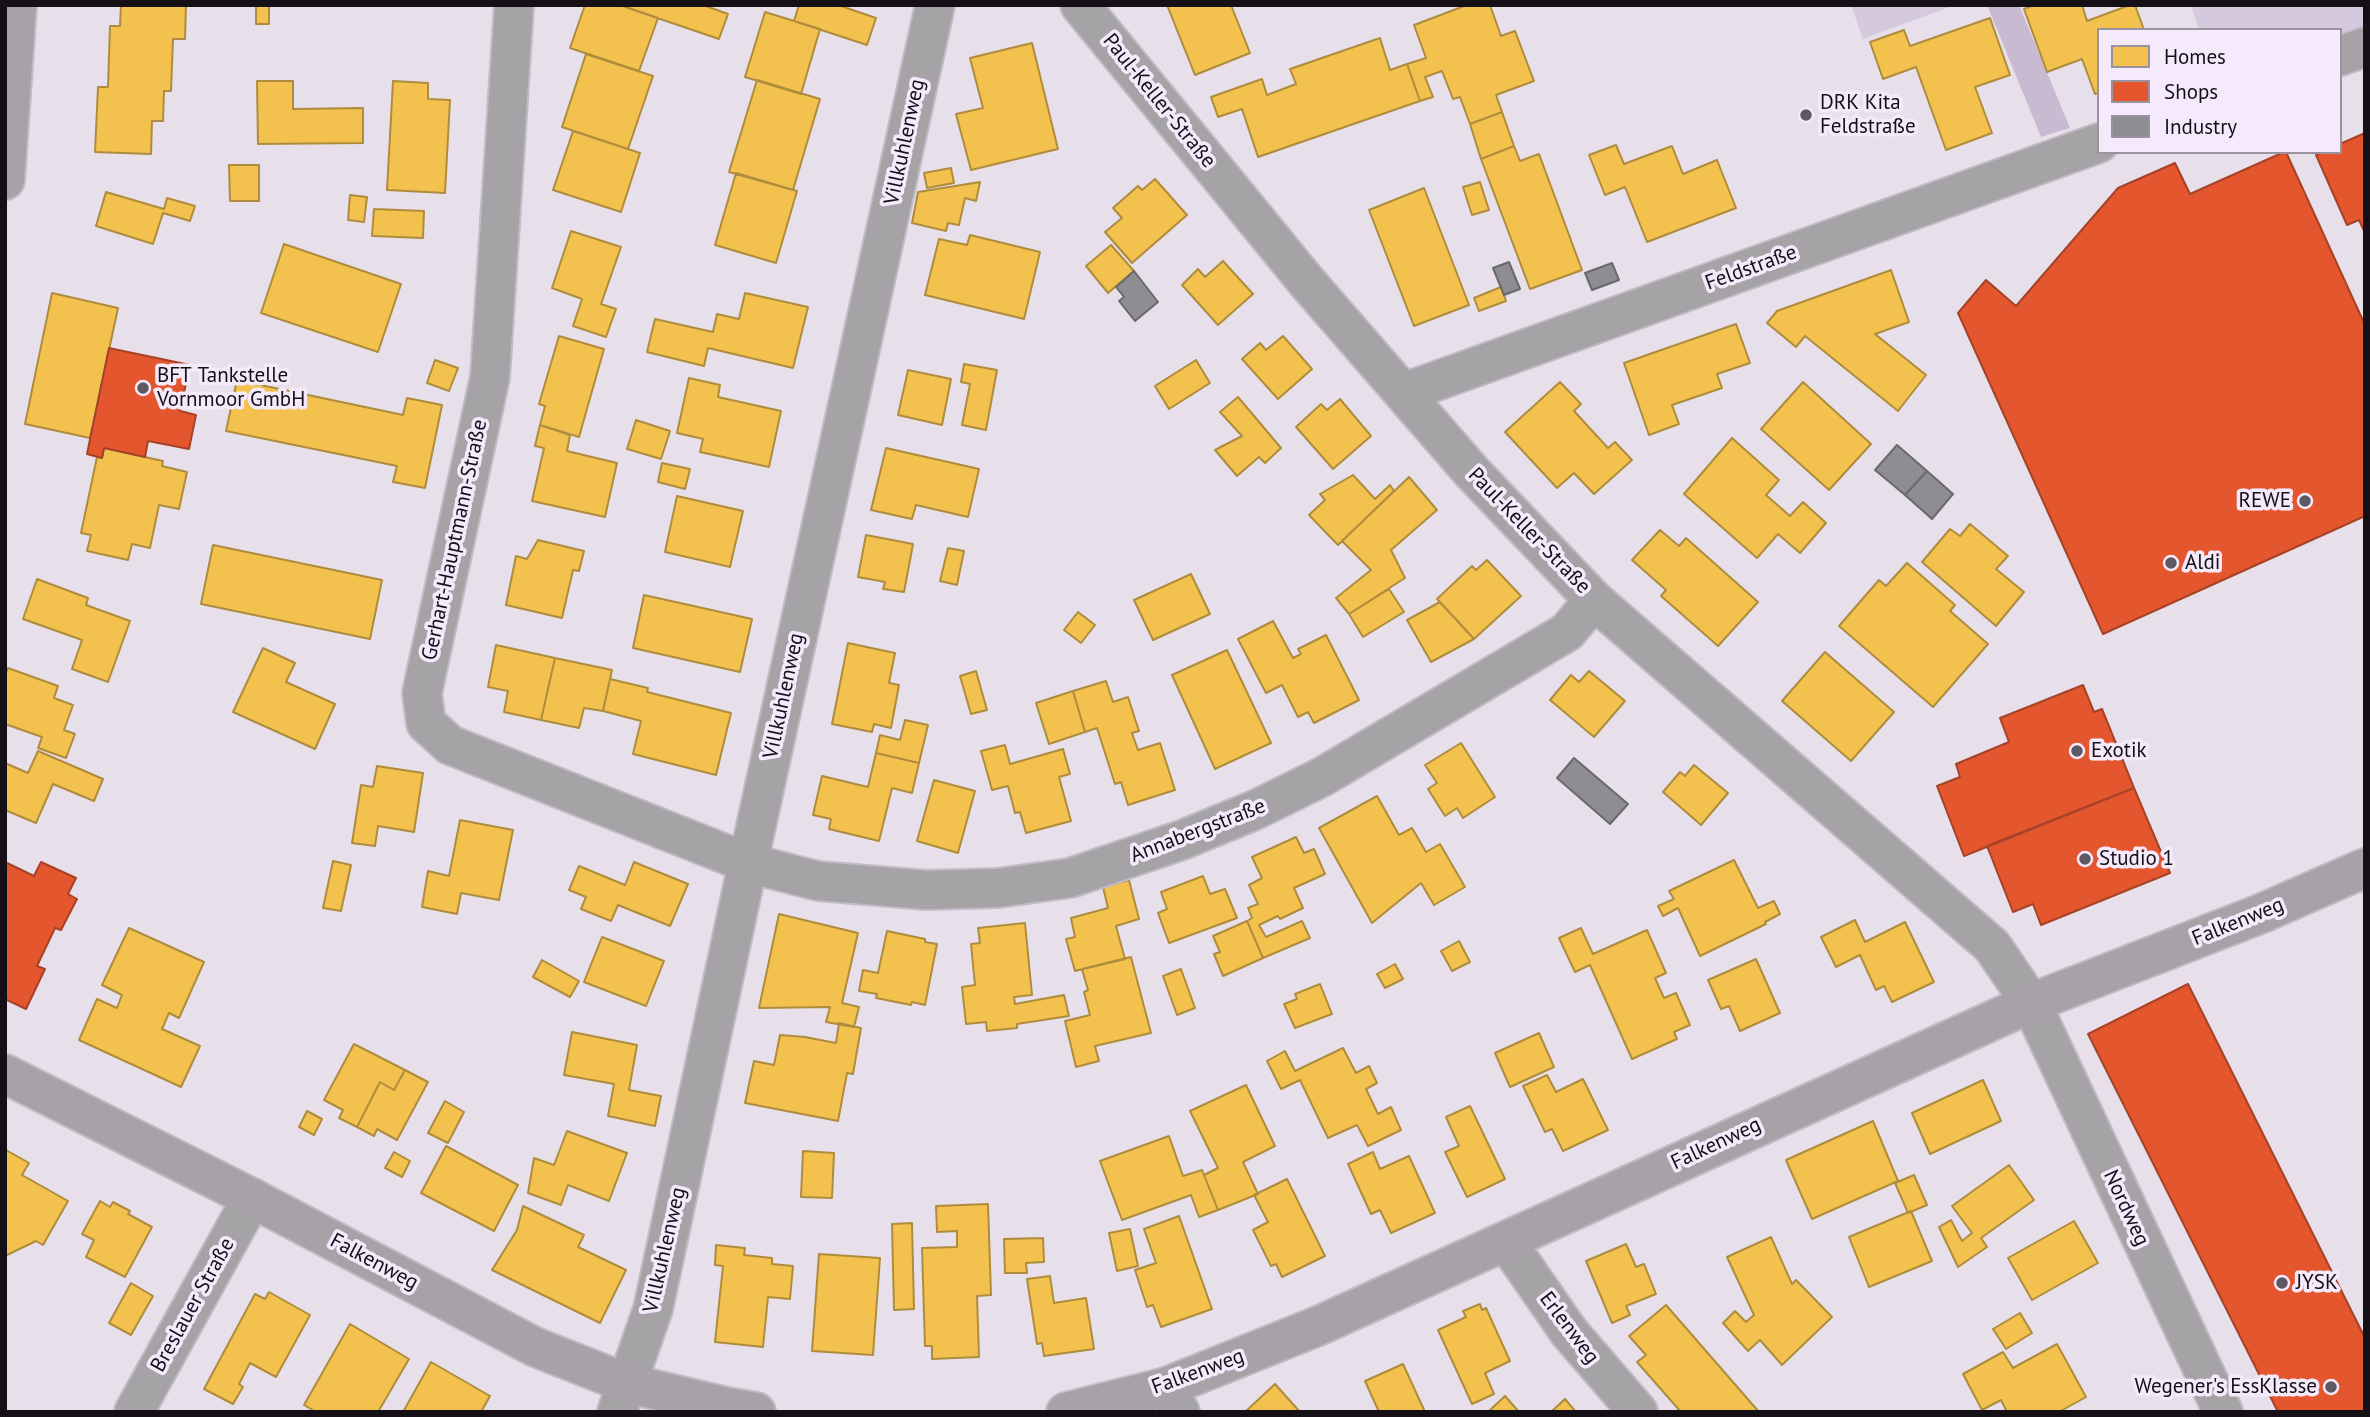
<!DOCTYPE html>
<html>
<head>
<meta charset="utf-8">
<style>
	body { margin:0 }
	#map { position:relative; width:2370px; height:1417px; overflow:hidden; background:#e7e0eb; font-family:"PT Sans",sans-serif }
	canvas { display:block }
	.frame { position:absolute; inset:0; border:7px solid #141016; pointer-events:none }
	.legend { position:absolute; left:2097px; top:28px; width:245px; height:126px; box-sizing:border-box; background:#f5e9fc; border:2px solid #9b92a0; margin:0; padding:9px 12px; list-style:none; font-size:21px; color:#141016 }
	.legend li { display:flex; align-items:center; gap:14px; height:35px }
	.legend b { width:35px; border:2px solid #9b92a0 }
</style>
</head>
<body>
<div id="map">
<canvas width="2370" height="1417"></canvas>
<div class="frame"></div>
<ul class="legend">
<li><b style="height:19px;background:#f2c14e"></b>Homes</li>
<li><b style="height:19px;background:#e4572e"></b>Shops</li>
<li><b style="height:19px;background:#8d8d92"></b>Industry</li>
</ul>
</div>
<script>
const context = document.querySelector('canvas').getContext('2d');
context.lineJoin = 'round';
function fill(path, color) { context.fillStyle = color; context.fill(path, 'evenodd'); }
const toPath = rows => new Path2D(rows.map(r => 'M' + r).join(''));
function strokePath(path, color, width, dash) { context.strokeStyle = color; context.lineWidth = width; context.lineCap = dash ? 'butt' : 'round'; context.setLineDash(dash || []); context.stroke(path); }
function drawText(font, color, halo, rows, align = 'center') {
  context.font = font + ' "PT Sans",sans-serif'; context.lineWidth = 7; context.setLineDash([]); context.textBaseline = 'middle'; context.strokeStyle = halo; context.fillStyle = color; for (const [text, x, y, turn = 0] of rows) {
    context.save(); context.translate(x, y); context.rotate((+turn || 0) * Math.PI / 180); context.textAlign = isNaN(turn) ? turn : align; if (halo) context.strokeText(text, 0, 0); context.fillText(text, 0, 0); context.restore();
  }
}
const green = toPath([
	[1851,5,1955,5,1863,39],
	[2191,5,2365,5,2365,47,2340,56,2340,30,2199,30]
]);
const forest = toPath([
	[1987,5,2019,5,2070,128,2041,137]
]);
const homes = toPath([
	[121,5,186,5,185,39,173,39,171,91,164,91,163,121,152,121,151,154,95,152,98,87,108,87,110,26,120,26,121,5],
	[256,5,269,5,269,24,256,24,256,5],
	[585,5,620,5,658,18,639,71,570,48,585,5],
	[629,5,703,5,728,14,719,39,628,8,629,5],
	[799,5,838,5,876,18,867,45,794,21,799,5],
	[1167,5,1231,5,1250,53,1195,75,1167,5],
	[1467,5,1490,5,1501,36,1515,31,1534,81,1496,95,1502,112,1470,124,1460,97,1453,99,1442,71,1425,77,1433,97,1420,101,1407,64,1426,58,1414,25,1467,5],
	[2034,5,2082,5,2087,21,2130,5,2135,5,2144,30,2099,30,2099,93,2095,94,2082,59,2047,72,2024,9,2034,5],
	[765,12,820,29,801,94,745,77,765,12],
	[1990,18,2010,75,1975,87,1992,133,1946,150,1916,67,1883,79,1870,42,1904,30,1910,46,1990,18],
	[1380,38,1390,70,1407,64,1420,101,1258,157,1242,109,1218,117,1211,97,1262,79,1267,95,1296,84,1290,69,1380,38],
	[1032,43,1058,149,971,170,956,114,983,108,970,58,1032,43],
	[586,54,653,76,628,149,562,127,586,54],
	[757,80,820,99,793,190,729,172,757,80],
	[257,81,293,81,293,109,363,108,363,143,258,144,257,81],
	[393,81,428,83,428,99,450,100,445,193,387,190,393,81],
	[1502,112,1514,146,1481,159,1470,124,1502,112],
	[573,131,640,153,621,212,553,190,573,131],
	[1616,145,1624,164,1672,146,1683,174,1717,160,1736,208,1647,242,1625,187,1605,195,1589,155,1616,145],
	[1514,146,1520,161,1539,154,1582,270,1530,289,1481,159,1514,146],
	[229,165,259,165,259,201,230,201,229,165],
	[951,168,954,183,927,188,924,173,951,168],
	[736,173,797,191,776,263,715,245,736,173],
	[1155,179,1187,215,1132,263,1105,232,1122,218,1113,208,1138,186,1142,190,1155,179],
	[980,182,976,201,965,198,959,225,948,223,946,231,912,223,918,192,980,182],
	[1480,182,1489,210,1472,215,1463,187,1480,182],
	[1424,188,1469,305,1414,326,1369,210,1424,188],
	[106,192,164,209,167,198,195,206,190,221,163,213,153,244,96,226,106,192],
	[350,195,367,197,364,222,348,220,350,195],
	[374,209,424,211,423,238,372,236,374,209],
	[571,231,621,247,601,304,616,309,606,337,573,326,582,299,552,288,571,231],
	[970,235,1040,252,1024,319,925,295,939,239,967,245,970,235],
	[284,244,401,284,378,352,261,313,284,244],
	[1111,245,1134,271,1108,293,1086,266,1111,245],
	[1223,261,1253,294,1218,325,1182,285,1198,269,1205,277,1223,261],
	[1891,270,1909,322,1875,334,1926,375,1898,411,1805,336,1796,347,1767,323,1777,311,1891,270],
	[1501,287,1506,301,1479,311,1474,298,1501,287],
	[52,293,118,308,90,438,25,424,52,293],
	[745,293,808,307,793,368,708,348,704,366,647,352,655,319,713,332,717,314,739,319,745,293],
	[1736,324,1750,363,1717,374,1722,388,1672,405,1679,424,1649,435,1624,363,1736,324],
	[559,336,604,349,579,437,540,425,545,406,539,404,559,336],
	[1283,336,1312,369,1278,399,1242,359,1260,343,1266,350,1283,336],
	[435,360,458,368,449,391,427,383,435,360],
	[1196,360,1210,383,1169,409,1155,386,1196,360],
	[964,364,997,370,986,430,962,425,970,384,961,382,964,364],
	[908,370,951,379,942,425,898,415,908,370],
	[689,378,720,385,718,397,781,411,769,467,700,452,703,439,677,433,689,378],
	[237,380,403,415,407,398,442,405,425,488,393,482,397,466,226,431,237,380],
	[1560,382,1581,404,1574,411,1608,448,1615,442,1632,460,1594,494,1574,473,1557,488,1505,432,1560,382],
	[1803,382,1871,444,1829,490,1761,429,1803,382],
	[1238,397,1281,448,1265,463,1259,457,1237,476,1215,450,1242,436,1220,412,1238,397],
	[1340,399,1371,436,1333,469,1296,427,1321,404,1327,410,1340,399],
	[636,420,670,431,661,459,627,449,636,420],
	[540,425,570,435,567,451,617,463,605,517,532,501,544,448,535,446,540,425],
	[1732,438,1779,480,1766,495,1790,516,1803,502,1826,523,1800,553,1778,534,1757,558,1684,494,1732,438],
	[104,448,163,461,162,466,187,472,179,509,159,505,150,548,132,544,128,560,87,551,91,535,81,533,97,457,102,458,104,448],
	[886,448,979,469,968,517,916,505,912,519,871,510,886,448],
	[662,463,690,469,685,489,658,482,662,463],
	[1353,475,1375,499,1390,485,1394,491,1338,545,1309,515,1325,500,1320,494,1353,475],
	[1409,477,1437,510,1391,550,1405,578,1349,614,1336,598,1371,570,1342,541,1409,477],
	[677,496,743,511,730,567,665,552,677,496],
	[1970,524,2008,556,1996,569,2024,592,1996,626,1922,562,1950,529,1960,536,1970,524],
	[1660,530,1679,546,1686,538,1758,602,1718,646,1661,596,1666,590,1632,560,1660,530],
	[866,535,913,544,904,592,883,589,885,582,858,577,866,535],
	[538,540,584,551,579,571,573,570,562,618,506,605,516,556,527,559,538,540],
	[213,545,382,580,370,639,201,604,213,545],
	[948,548,964,551,957,585,940,581,948,548],
	[1487,560,1521,596,1474,639,1437,599,1472,566,1476,570,1487,560],
	[1907,563,1955,605,1950,611,1988,644,1933,707,1839,626,1879,580,1886,586,1907,563],
	[1191,574,1210,614,1153,640,1134,600,1191,574],
	[37,579,88,598,86,605,130,621,108,682,72,669,82,640,23,619,37,579],
	[1389,589,1404,612,1363,637,1349,614,1389,589],
	[644,595,752,619,740,672,633,648,644,595],
	[1440,602,1474,639,1431,662,1407,620,1440,602],
	[1078,612,1095,625,1081,643,1064,630,1078,612],
	[1273,621,1293,658,1301,654,1298,649,1326,635,1359,700,1314,723,1308,712,1298,717,1282,685,1266,693,1238,639,1273,621],
	[848,643,895,653,889,683,899,685,891,728,874,724,872,732,832,724,848,643],
	[496,645,555,658,541,720,504,712,508,691,488,687,496,645],
	[263,648,295,663,286,682,335,704,315,749,233,712,263,648],
	[1227,650,1271,743,1215,769,1172,675,1227,650],
	[1825,652,1894,712,1851,761,1782,701,1825,652],
	[555,658,612,670,603,711,584,708,579,728,541,720,555,658],
	[8,668,58,686,54,698,73,705,64,730,75,734,66,758,38,748,42,737,5,724,5,676,8,668],
	[976,671,987,710,971,714,960,676,976,671],
	[1589,671,1625,701,1594,737,1550,700,1571,675,1579,682,1589,671],
	[610,679,648,688,647,692,731,713,716,775,633,754,641,721,603,711,610,679],
	[1106,681,1113,702,1128,697,1139,731,1132,733,1138,750,1160,743,1175,790,1128,805,1121,782,1115,784,1097,728,1085,732,1073,691,1106,681],
	[1073,691,1085,732,1049,744,1036,703,1073,691],
	[905,720,928,725,919,763,876,753,880,735,900,740,905,720],
	[1461,743,1495,797,1463,818,1457,808,1445,816,1428,789,1437,783,1425,765,1461,743],
	[1005,745,1010,764,1063,749,1070,774,1059,777,1071,821,1026,833,1020,812,1015,813,1008,786,992,790,981,751,1005,745],
	[38,751,103,779,94,801,53,784,36,823,5,810,5,763,28,773,38,751],
	[876,753,919,763,912,793,892,788,879,841,829,829,831,819,813,815,822,776,868,787,876,753],
	[1694,765,1728,793,1701,825,1663,792,1680,772,1685,776,1694,765],
	[377,766,423,773,414,832,378,826,375,846,352,843,361,785,373,787,377,766],
	[934,780,975,791,958,853,917,841,934,780],
	[1377,796,1399,835,1412,828,1426,852,1440,844,1465,887,1434,905,1421,883,1372,923,1319,828,1377,796],
	[460,820,513,830,499,900,461,893,457,914,422,907,428,871,449,876,460,820],
	[1296,837,1304,853,1314,849,1325,874,1294,888,1303,908,1280,919,1278,916,1259,925,1266,937,1302,921,1310,938,1263,958,1247,921,1252,918,1248,908,1258,904,1249,885,1262,878,1252,857,1296,837],
	[1734,860,1758,908,1774,901,1780,914,1765,922,1766,924,1700,956,1678,908,1663,916,1658,906,1674,899,1669,891,1734,860],
	[333,861,351,865,341,911,323,908,333,861],
	[634,862,688,884,670,926,618,905,611,921,581,909,586,897,569,890,579,866,625,885,634,862],
	[1203,876,1210,894,1225,889,1237,918,1169,943,1158,913,1167,909,1161,892,1203,876],
	[1129,880,1139,919,1116,926,1125,959,1075,971,1066,939,1075,937,1071,918,1108,908,1103,887,1129,880],
	[779,914,858,933,842,1003,859,1007,854,1027,826,1022,830,1007,759,1008,779,914],
	[1855,920,1865,942,1905,922,1934,982,1892,1002,1884,986,1876,990,1860,955,1836,967,1821,937,1855,920],
	[1247,921,1263,958,1223,976,1214,954,1220,952,1213,936,1247,921],
	[1025,923,1032,995,1014,997,1015,1004,1064,995,1069,1016,1017,1024,1017,1028,987,1031,986,1022,966,1024,962,987,975,985,971,944,980,943,978,928,1025,923],
	[129,928,204,962,179,1018,169,1013,162,1029,200,1046,181,1087,79,1040,97,999,117,1008,122,995,102,985,129,928],
	[1581,928,1593,954,1647,930,1666,973,1655,978,1664,998,1676,993,1690,1025,1674,1032,1677,1039,1632,1059,1590,965,1575,972,1559,938,1581,928],
	[887,931,925,939,925,942,937,944,925,1005,912,1002,911,1005,876,998,877,994,859,991,863,970,878,973,887,931],
	[602,937,664,961,646,1006,584,982,602,937],
	[1459,941,1470,962,1452,971,1441,951,1459,941],
	[1131,957,1151,1033,1095,1046,1099,1061,1076,1067,1065,1021,1090,1015,1084,992,1088,990,1082,969,1131,957],
	[1756,959,1780,1013,1740,1031,1729,1006,1721,1009,1708,980,1756,959],
	[542,960,579,981,570,997,533,977,542,960],
	[1395,964,1403,979,1385,988,1377,974,1395,964],
	[1181,969,1195,1008,1177,1015,1163,976,1181,969],
	[1320,984,1332,1014,1295,1028,1284,1004,1297,999,1295,994,1320,984],
	[839,1023,861,1028,853,1074,847,1073,838,1121,745,1103,754,1061,774,1065,780,1035,805,1037,836,1043,839,1023],
	[572,1032,637,1045,629,1090,661,1096,655,1126,608,1116,614,1084,564,1075,572,1032],
	[1539,1033,1554,1067,1510,1087,1495,1053,1539,1033],
	[354,1044,405,1070,394,1090,380,1082,357,1127,339,1118,343,1110,324,1100,354,1044],
	[1343,1048,1356,1073,1369,1066,1377,1083,1366,1089,1378,1114,1391,1107,1401,1130,1368,1146,1357,1125,1328,1138,1300,1080,1281,1089,1267,1061,1285,1051,1295,1071,1343,1048],
	[405,1070,428,1082,397,1140,377,1129,374,1136,357,1127,380,1082,394,1090,405,1070],
	[1547,1075,1556,1092,1583,1079,1608,1130,1563,1151,1552,1129,1545,1132,1523,1086,1547,1075],
	[1983,1080,2001,1121,1930,1154,1912,1113,1983,1080],
	[1246,1085,1275,1146,1243,1162,1258,1194,1218,1210,1204,1175,1218,1168,1190,1111,1246,1085],
	[445,1101,464,1112,448,1143,428,1133,445,1101],
	[1470,1106,1505,1179,1467,1197,1445,1152,1459,1146,1446,1117,1470,1106],
	[307,1111,322,1119,314,1135,299,1127,307,1111],
	[1873,1121,1898,1181,1812,1219,1786,1160,1873,1121],
	[567,1131,627,1153,609,1201,568,1185,561,1205,528,1193,534,1158,554,1165,567,1131],
	[1169,1136,1183,1176,1202,1170,1218,1210,1199,1217,1191,1195,1122,1220,1100,1161,1169,1136],
	[446,1146,518,1185,494,1231,421,1193,446,1146],
	[6,1150,29,1163,22,1175,68,1201,43,1245,36,1241,5,1256,6,1150],
	[803,1151,834,1153,832,1198,801,1197,803,1151],
	[394,1152,410,1161,402,1177,385,1168,394,1152],
	[1373,1152,1380,1169,1409,1156,1435,1213,1391,1233,1380,1210,1371,1214,1348,1164,1373,1152],
	[2009,1165,2034,1200,1981,1238,1987,1247,1958,1267,1939,1227,1951,1220,1962,1241,1972,1233,1952,1206,2009,1165],
	[1914,1175,1927,1205,1908,1213,1895,1183,1914,1175],
	[1287,1179,1325,1256,1282,1277,1276,1264,1271,1266,1253,1230,1268,1222,1254,1195,1287,1179],
	[100,1201,110,1207,113,1202,130,1211,128,1214,152,1227,125,1277,86,1257,94,1240,82,1234,100,1201],
	[988,1204,991,1295,977,1296,979,1357,932,1359,932,1346,925,1346,922,1248,957,1247,957,1231,937,1232,936,1206,988,1204],
	[523,1206,584,1235,578,1247,626,1270,600,1323,492,1270,517,1230,523,1206],
	[1911,1211,1932,1261,1869,1287,1849,1237,1911,1211],
	[1179,1216,1212,1309,1161,1327,1153,1305,1147,1307,1135,1270,1156,1263,1144,1229,1179,1216],
	[2074,1221,2098,1263,2032,1300,2008,1258,2074,1221],
	[912,1223,914,1309,894,1310,892,1224,912,1223],
	[1130,1229,1138,1266,1117,1271,1109,1233,1130,1229],
	[1771,1237,1792,1284,1796,1280,1832,1317,1782,1365,1760,1340,1748,1351,1723,1323,1735,1311,1746,1322,1754,1315,1727,1257,1771,1237],
	[1043,1238,1044,1262,1026,1263,1027,1273,1005,1273,1004,1239,1043,1238],
	[1626,1244,1636,1267,1644,1264,1656,1294,1626,1306,1630,1315,1612,1323,1586,1261,1626,1244],
	[716,1245,745,1248,744,1255,772,1258,772,1264,793,1266,790,1299,768,1297,763,1347,715,1342,723,1266,715,1265,716,1245],
	[819,1254,880,1258,873,1355,812,1351,819,1254],
	[1050,1276,1054,1303,1086,1298,1094,1349,1044,1356,1042,1343,1037,1344,1027,1279,1050,1276],
	[131,1283,153,1296,131,1335,109,1323,131,1283],
	[269,1292,310,1315,276,1377,250,1363,239,1384,243,1387,233,1404,204,1389,255,1294,265,1299,269,1292],
	[1480,1304,1482,1310,1486,1308,1510,1361,1485,1373,1494,1394,1472,1404,1438,1330,1466,1317,1463,1311,1480,1304],
	[1666,1305,1759,1412,1681,1412,1637,1362,1646,1355,1629,1336,1666,1305],
	[2020,1313,2032,1333,2006,1349,1993,1329,2020,1313],
	[350,1324,409,1359,378,1412,316,1412,304,1405,350,1324],
	[2057,1344,2086,1397,2059,1412,2007,1412,2001,1400,1982,1410,1963,1374,2003,1352,2013,1368,2057,1344],
	[431,1362,490,1396,481,1412,403,1412,431,1362],
	[1403,1364,1425,1412,1379,1412,1365,1381,1403,1364],
	[1275,1384,1300,1412,1245,1412,1275,1384],
	[1505,1396,1519,1412,1488,1412,1505,1396],
	[1565,1399,1576,1412,1551,1412,1565,1399]
]);
const shops = toPath([
	[2365,133,2365,233,2359,220,2347,225,2316,155,2322,152,2340,152,2340,144,2365,133],
	[2284,152,2286,152,2365,325,2365,516,2103,634,1958,313,1986,280,2016,306,2118,188,2175,163,2190,194,2284,152],
	[109,348,190,365,180,411,196,415,189,449,148,441,145,457,104,448,102,458,87,454,109,348],
	[2083,685,2094,712,2102,709,2134,788,1964,856,1937,786,1960,777,1956,764,2009,742,2000,718,2083,685],
	[2134,788,2170,873,2041,925,2033,904,2013,912,1987,846,2134,788],
	[5,862,34,876,41,862,76,878,68,894,77,899,61,930,55,928,37,966,45,969,26,1009,5,999,5,862],
	[2188,984,2365,1338,2365,1412,2278,1412,2088,1034,2188,984]
]);
const industry = toPath([
	[1509,262,1520,289,1504,295,1493,268,1509,262],
	[1612,263,1619,280,1592,290,1585,273,1612,263],
	[1134,271,1158,302,1135,321,1119,301,1124,297,1116,287,1134,271],
	[1897,445,1927,471,1905,495,1875,470,1897,445],
	[1927,471,1953,494,1932,519,1905,495,1927,471],
	[1574,758,1628,804,1610,824,1557,778,1574,758]
]);
const street = toPath([
	[514,5,490,377,422,693,426,723,450,745,748,863,818,881,926,890,998,888,1070,878,1182,840,1255,810,1322,777,1567,632,1594,600],
	[1080,5,1306,281,1471,471,1594,600,1992,946,2031,1003,2223,1412],
	[2340,56,2365,47],
	[1403,393,2099,143],
	[1506,1241,1569,1332,1638,1412],
	[1166,1387,1180,1412],
	[134,1412,252,1198],
	[617,1412,653,1309,748,863,935,5]
]);
const secondary = toPath([
	[5,180,17,5],
	[5,1074,252,1198,535,1347,626,1383,727,1407,756,1412],
	[1066,1412,1166,1387,1318,1326,2031,1003,2260,914,2365,868]
]);
const markers = [
	[1806,115,7,"#5e5961"],
	[143,388,7,"#5e5961"],
	[2305,501,7,"#5e5961"],
	[2171,563,7,"#5e5961"],
	[2077,751,7,"#5e5961"],
	[2085,859,7,"#5e5961"],
	[2282,1283,7,"#5e5961"],
	[2331,1387,7,"#5e5961"]
];
const streetNames = [
	["Paul-Keller-Straße",1159,101,51],
	["Villkuhlenweg",905,142,-78],
	["Feldstraße",1751,268,-20],
	["Paul-Keller-Straße",1529,531,46],
	["Gerhart-Hauptmann-Straße",455,540,-78],
	["Villkuhlenweg",784,696,-78],
	["Annabergstraße",1198,831,-21],
	["Falkenweg",2238,922,-22],
	["Falkenweg",1716,1144,-25],
	["Nordweg",2126,1208,65],
	["Villkuhlenweg",665,1250,-77],
	["Falkenweg",374,1262,28],
	["Breslauer Straße",193,1305,-61],
	["Erlenweg",1569,1328,53],
	["Falkenweg",1198,1372,-20]
];
const poiNames = [
	["DRK Kita",1820,103],
	["Feldstraße",1820,127],
	["BFT Tankstelle",157,376],
	["Vornmoor GmbH",157,400],
	["REWE",2291,501,"right"],
	["Aldi",2185,563],
	["Exotik",2091,751],
	["Studio 1",2099,859],
	["JYSK",2296,1283],
	["Wegener's EssKlasse",2317,1387,"right"]
];
fill(green, '#d5c9dd');
fill(forest, '#c8bad0');
fill(homes, '#f2c14e');
strokePath(homes, '#af8c3d', 2);
fill(shops, '#e4572e');
strokePath(shops, '#a64227', 2);
fill(industry, '#8d8d92');
strokePath(industry, '#69686d', 2);
strokePath(street, '#c0bbc4', 42);
strokePath(secondary, '#c0bbc4', 42);
strokePath(street, '#a5a3a6', 38);
strokePath(secondary, '#a6a2a7', 38);
for (const [x, y, r, color] of markers) { const dot = new Path2D(); dot.arc(x, y, r, 0, 2 * Math.PI); context.fillStyle = color; context.fill(dot); strokePath(dot, '#f5e9fc', 2.5); }
drawText('21px', '#141016', '#f5e9fc', streetNames);
drawText('21px', '#141016', '#f5e9fc', poiNames, 'left');
</script>
</body>
</html>
